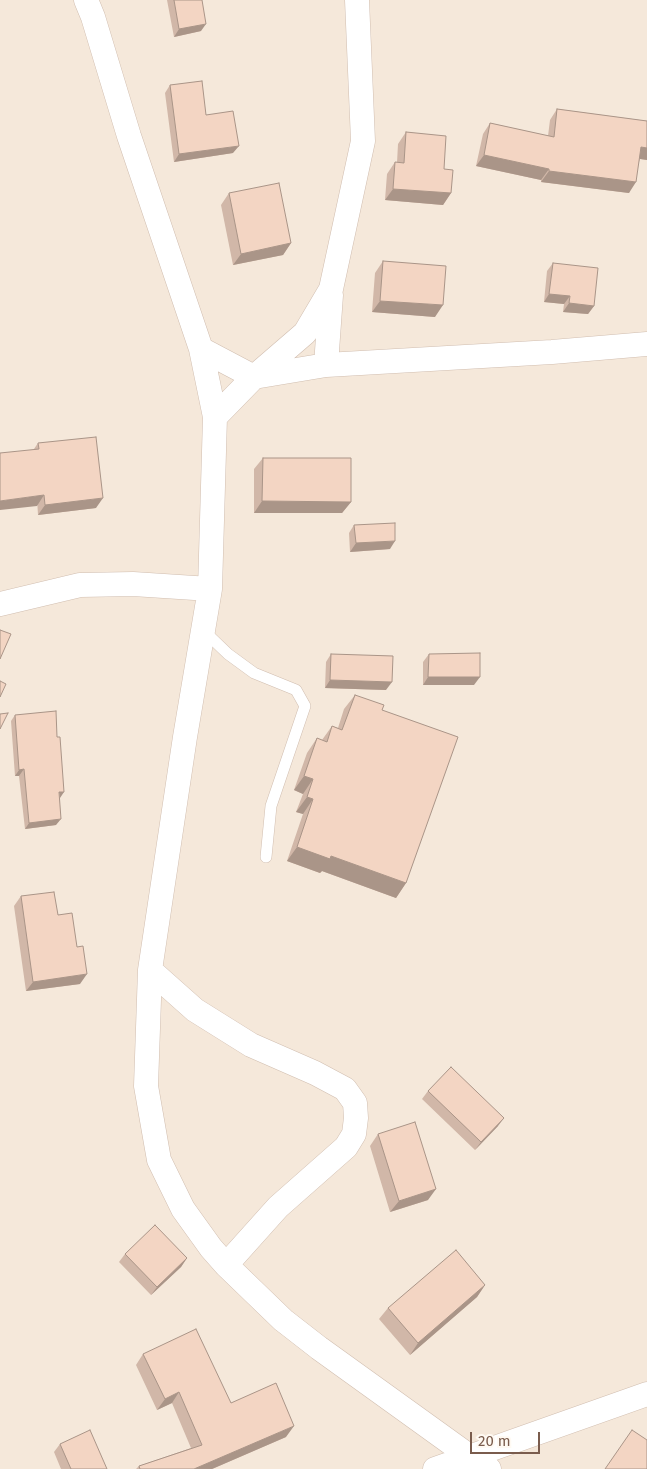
<!DOCTYPE html>
<html>
<head>
<meta charset="utf-8">
<style>
	body { margin:0 }
	#map { position:relative; width:647px; height:1469px; overflow:hidden; background:#fdf6ec; font-family:"Fira Sans",sans-serif }
	canvas { display:block }
	.scale { position:absolute; left:470px; top:1432px; width:70px; height:22px; box-sizing:border-box; border:2px solid #7a5c4d; border-top:0; padding-left:6px; font-size:15px; line-height:18px; white-space:nowrap; color:#7a5c4d; -webkit-text-stroke:4px #fffaf3; paint-order:stroke }
</style>
</head>
<body>
<div id="map">
<canvas width="647" height="1469"></canvas>
<div class="scale">20 m</div>
</div>
<script>
const context = document.querySelector('canvas').getContext('2d');
context.lineJoin = 'round';
function fill(path, color) { context.fillStyle = color; context.fill(path, 'evenodd'); }
const toPath = rows => new Path2D(rows.map(r => 'M' + r).join(''));
function strokePath(path, color, width, dash) { context.strokeStyle = color; context.lineWidth = width; context.lineCap = dash ? 'butt' : 'round'; context.setLineDash(dash || []); context.stroke(path); }
const residential = toPath([
	[0,0,647,0,647,1469,0,1469]
]);
const service = toPath([
	[203,630,228,654,254,673,296,690,305,706,271,806,266,857]
]);
const minor = toPath([
	[86,0,93,17,129,136,201,349,215,417,210,589,185,737,150,970,146,1086,159,1160,183,1209,211,1248,226,1265,283,1320,319,1348,469,1456,489,1469],
	[201,349,254,377,326,365,552,352,647,344],
	[326,365,331,295],
	[215,417,254,377,305,333,331,289,363,141,357,0],
	[0,604,80,585,133,584,210,589],
	[150,970,195,1010,251,1045,315,1073,345,1089,355,1103,356,1118,354,1134,346,1147,278,1207,226,1265],
	[435,1469,647,1394]
]);
const wall = toPath([
	[167,0,202,0,201,31,174,37],
	[170,85,233,153,174,162,165,93],
	[557,109,647,121,647,160,640,159,629,193,541,182,541,180,476,166,483,134,490,123,548,136,550,120],
	[406,132,444,169,451,193,443,205,385,200,387,174,395,162,397,163,398,144],
	[229,193,291,243,283,255,233,265,221,205],
	[383,261,435,317,372,312,375,273],
	[553,263,594,306,588,314,563,312,564,304,544,302,547,271],
	[38,443,96,508,38,515,34,449],
	[263,458,351,502,342,513,254,513,254,469],
	[354,525,390,549,350,552,349,533],
	[331,654,386,690,325,688,326,662],
	[429,654,474,685,423,685,423,662],
	[355,695,382,710,406,883,396,898,322,871,320,873,287,861,303,814,296,812,303,794,294,790,307,753,317,738,322,740,332,726,338,728,344,709],
	[15,715,60,798,56,825,25,829,19,776,15,776,11,721],
	[21,896,58,915,80,984,26,991,14,906],
	[428,1091,498,1126,475,1150,422,1099],
	[378,1134,428,1200,390,1212,370,1146],
	[125,1254,187,1258,181,1267,151,1295,119,1262],
	[485,1285,477,1297,410,1355,379,1319,388,1308],
	[143,1354,231,1403,286,1437,212,1469,136,1469,139,1466,191,1448,172,1403,157,1410,136,1365],
	[60,1444,107,1469,61,1469,54,1452]
]);
const shadedWall = toPath([
	[206,24,201,31,174,37,179,29],
	[239,146,233,153,174,162,179,154],
	[641,147,647,148,647,160,634,158],
	[484,155,549,169,541,180,476,166],
	[549,171,636,182,629,193,541,182],
	[393,189,451,193,443,205,385,200],
	[291,243,283,255,233,265,241,254],
	[549,294,570,296,564,304,544,302],
	[380,301,443,305,435,317,372,312],
	[569,303,594,306,588,314,563,312],
	[44,495,37,506,0,510,0,501],
	[103,498,96,508,38,515,45,505],
	[262,501,351,502,342,513,254,513],
	[395,541,390,549,350,552,356,543],
	[428,677,480,677,474,685,423,685],
	[330,680,392,682,386,690,325,688],
	[24,769,19,776,15,776,19,770],
	[304,776,313,779,303,794,294,790],
	[59,792,64,792,60,798],
	[307,797,313,799,303,814,296,812],
	[61,819,56,825,25,829,29,823],
	[297,847,331,856,406,883,396,898,322,871,320,873,287,861],
	[87,974,80,984,26,991,33,982],
	[504,1118,498,1126,475,1150,481,1142],
	[436,1189,428,1200,390,1212,399,1201],
	[187,1258,181,1267,151,1295,157,1287],
	[485,1285,477,1297,410,1355,418,1343],
	[179,1392,172,1403,157,1410,165,1399],
	[294,1426,286,1437,212,1469,194,1469]
]);
const building = toPath([
	[174,0,202,0,206,24,179,29,174,0],
	[202,81,206,115,233,111,239,146,179,154,170,85,202,81],
	[557,109,647,121,647,148,641,147,636,182,549,171,549,169,484,155,490,123,554,137,557,109],
	[406,132,446,136,444,169,453,170,451,193,393,189,395,162,404,163,406,132],
	[279,183,291,243,241,254,229,193,279,183],
	[383,261,446,266,443,305,380,301,383,261],
	[553,263,598,268,594,306,569,303,570,296,549,294,553,263],
	[96,437,103,498,45,505,44,495,0,501,0,453,39,449,38,443,96,437],
	[263,458,351,458,351,502,262,501,263,458],
	[395,523,395,541,356,543,354,525,395,523],
	[0,630,11,634,0,659,0,630],
	[480,653,480,677,428,677,429,654,480,653],
	[331,654,393,656,392,682,330,680,331,654],
	[0,681,6,684,0,697,0,681],
	[355,695,384,705,382,710,458,737,406,883,331,856,330,859,297,847,313,799,307,797,313,779,304,776,317,738,327,742,332,726,342,730,355,695],
	[56,711,57,737,60,737,64,792,59,792,61,819,29,823,24,769,19,770,15,715,56,711],
	[8,713,0,729,0,714,8,713],
	[54,892,58,915,72,913,77,947,83,946,87,974,33,982,21,896,54,892],
	[451,1067,504,1118,481,1142,428,1091,451,1067],
	[415,1122,436,1189,399,1201,378,1134,415,1122],
	[155,1225,187,1258,157,1287,125,1254,155,1225],
	[456,1250,485,1285,418,1343,388,1308,456,1250],
	[196,1329,231,1403,276,1383,294,1426,194,1469,140,1469,139,1466,202,1445,179,1392,165,1399,143,1354,196,1329],
	[90,1430,107,1469,71,1469,60,1444,90,1430],
	[632,1430,647,1440,647,1469,605,1469,632,1430]
]);
fill(residential, '#f5e8da');
strokePath(service, '#d1beb0', 12);
strokePath(minor, '#d1beb0', 25);
strokePath(service, '#fff', 11);
strokePath(minor, '#fff', 24);
fill(wall, '#d1b7a8');
fill(shadedWall, '#aa9588');
fill(building, '#f3d5c3');
strokePath(building, '#aa9588', 1);
</script>
</body>
</html>
